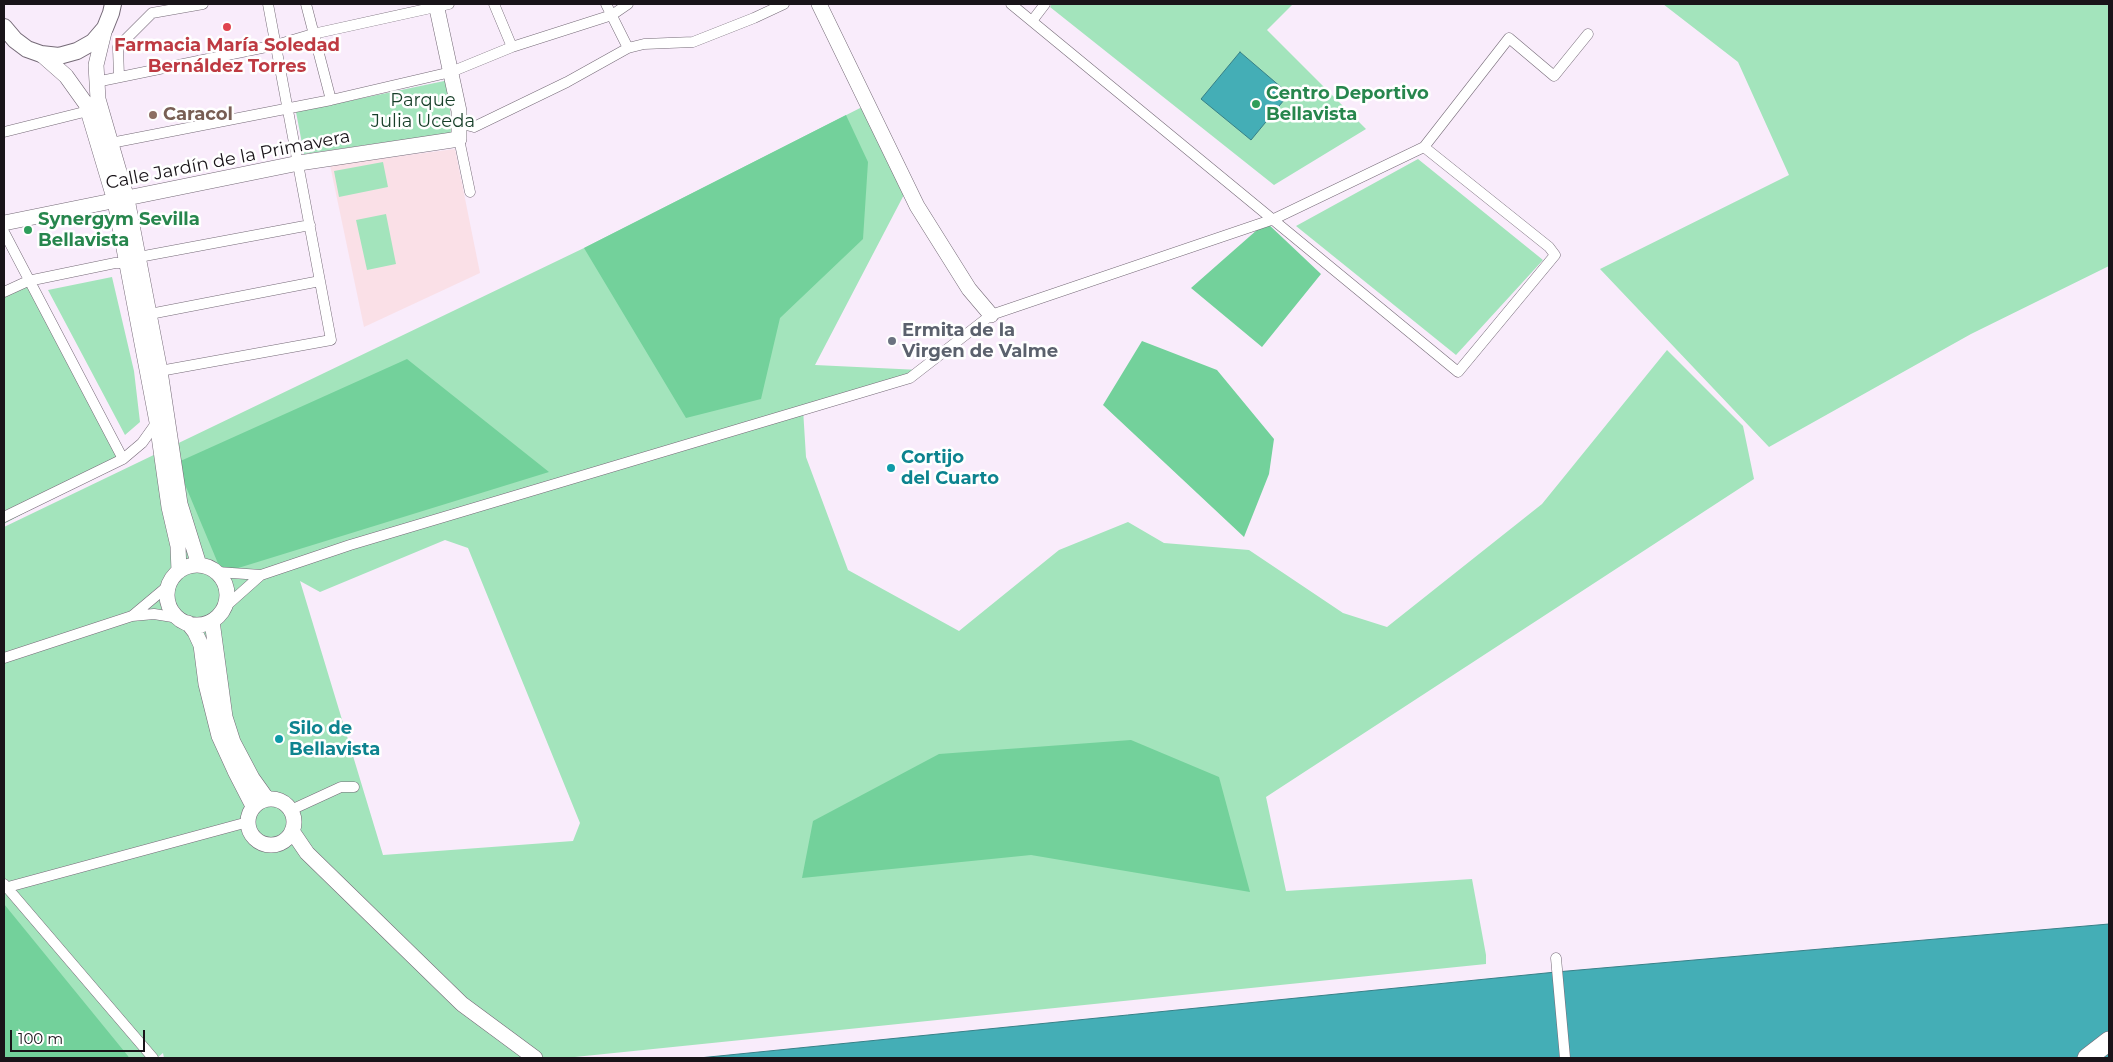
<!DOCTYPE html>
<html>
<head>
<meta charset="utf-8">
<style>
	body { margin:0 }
	#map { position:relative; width:2113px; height:1062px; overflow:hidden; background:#f9ecfb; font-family:Montserrat,sans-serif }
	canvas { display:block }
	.frame { position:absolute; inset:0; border:5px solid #191419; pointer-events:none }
	.scale { position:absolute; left:10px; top:1030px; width:135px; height:22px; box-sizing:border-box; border:2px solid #191419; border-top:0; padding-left:6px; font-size:15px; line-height:18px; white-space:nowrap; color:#191419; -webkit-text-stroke:4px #fff; paint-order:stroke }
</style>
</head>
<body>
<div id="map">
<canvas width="2113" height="1062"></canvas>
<div class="frame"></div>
<div class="scale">100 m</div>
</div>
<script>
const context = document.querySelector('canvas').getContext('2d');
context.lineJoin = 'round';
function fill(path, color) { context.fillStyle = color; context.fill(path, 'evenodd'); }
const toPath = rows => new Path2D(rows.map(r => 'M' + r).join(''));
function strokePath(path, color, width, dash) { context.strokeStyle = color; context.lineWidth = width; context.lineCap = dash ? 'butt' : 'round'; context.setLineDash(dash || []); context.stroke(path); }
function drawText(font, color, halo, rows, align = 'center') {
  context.font = font + ' Montserrat,sans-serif'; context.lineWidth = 5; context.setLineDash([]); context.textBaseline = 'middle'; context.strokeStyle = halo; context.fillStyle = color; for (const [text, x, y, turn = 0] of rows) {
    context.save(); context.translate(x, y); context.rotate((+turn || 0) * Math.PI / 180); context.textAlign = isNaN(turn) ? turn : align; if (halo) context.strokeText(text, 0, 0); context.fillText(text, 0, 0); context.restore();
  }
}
const education = toPath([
	[455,149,480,273,364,327,330,165]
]);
const green = toPath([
	[1052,4,1293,4,1267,30,1366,129,1274,185,1050,7],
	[1663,4,2109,4,2109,266,1971,334,1769,447,1600,269,1789,175,1738,62],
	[449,80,451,133,304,154,296,112],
	[868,104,908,187,815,365,920,370,803,409,806,457,848,570,959,631,1059,550,1128,522,1164,543,1249,550,1343,613,1387,627,1542,504,1667,350,1743,426,1754,479,1266,797,1286,891,1472,879,1486,955,1486,964,565,1058,164,1058,163,1053,157,1058,108,1058,4,910,4,527,584,248],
	[445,540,468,548,580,823,573,841,383,855,300,581,320,592],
	[1418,159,1543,260,1456,355,1296,226],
	[383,162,388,187,339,197,334,171],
	[386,214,396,264,367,270,356,220],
	[112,277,134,371,140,422,125,435,48,290],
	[28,281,123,459,4,524,4,292]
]);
const forest = toPath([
	[846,115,868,162,863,239,780,318,761,399,686,418,584,248],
	[1266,222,1321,274,1262,347,1191,288],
	[1142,341,1217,370,1274,439,1269,474,1244,537,1103,405],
	[407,359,549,472,222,573,176,463],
	[1131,740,1219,777,1250,892,1031,855,802,878,813,821,939,754],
	[4,904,128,1056,129,1058,4,1058]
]);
const water = toPath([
	[1240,52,1289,94,1251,140,1201,99,1240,52],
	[2109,924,2109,1058,699,1058,1556,972,2109,924]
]);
const street = toPath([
	[306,4,331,100],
	[494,4,512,47],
	[606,4,628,48],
	[1011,4,1458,372,1555,255,1549,247,1424,147],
	[1032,21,1045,4],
	[119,77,118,47,152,13,203,4],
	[96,82,276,45,313,34,449,4],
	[459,123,474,127,567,82,628,48,644,44,693,42,754,18,784,4],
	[4,132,88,111],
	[459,139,470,192],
	[111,143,331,100,451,72,512,47,612,15,628,4],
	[4,232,123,459],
	[139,257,310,225],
	[4,292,28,281,115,263,126,263],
	[150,314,320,281],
	[155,374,160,371,331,340,268,4],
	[4,517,123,459,142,443,157,422],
	[217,572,261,575],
	[225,607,261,575,350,545,910,378,991,315,1274,219,1424,147,1509,38,1554,76,1588,34],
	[132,616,169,585],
	[4,658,132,616,154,614,179,618],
	[291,810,341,787,354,787],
	[4,884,153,1058],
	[8,887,248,822],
	[1556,958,1565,1058]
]);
const secondary = toPath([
	[819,4,917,206,969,289,991,315],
	[105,28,96,65,98,99,127,199,160,371,180,504,199,565],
	[41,54,66,76,86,104,115,201,157,422,169,507,178,546,179,571],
	[4,223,299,163,459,139,459,111,436,4],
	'167 595a30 30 0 1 1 60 0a30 30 0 1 1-60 0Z',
	[212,621,225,717,233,742,252,778,267,799],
	[188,623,195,632,201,645,206,684,219,736,235,771,253,806],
	'248 822a23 23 0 1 1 46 0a23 23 0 1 1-46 0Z',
	[292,831,307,853,462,1004,535,1058]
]);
const primary = toPath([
	[4,27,15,40,27,49,41,54,59,56,77,51,93,42,105,28,111,13,113,4]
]);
const highway = toPath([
	[2087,1058,2109,1041]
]);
const markers = [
	[227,27,5,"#e0444e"],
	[1256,104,5,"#2e9e5b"],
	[153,115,5,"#8d6e63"],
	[28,230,5,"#2e9e5b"],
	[892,341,5,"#6b7280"],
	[891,468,5,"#0f9aa8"],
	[279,739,5,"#0f9aa8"]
];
const healthNames = [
	["Farmacia María Soledad",227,46],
	["Bernáldez Torres",227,67]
];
const leisureNames = [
	["Centro Deportivo",1266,94],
	["Bellavista",1266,115],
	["Synergym Sevilla",38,220],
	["Bellavista",38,241]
];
const parkNames = [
	["Parque",423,101],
	["Julia Uceda",423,122]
];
const educationNames = [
	["Caracol",163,115]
];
const streetNames = [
	["Calle Jardín de la Primavera",228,160,-11]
];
const worshipNames = [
	["Ermita de la",902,331],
	["Virgen de Valme",902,352]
];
const cultureNames = [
	["Cortijo",901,458],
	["del Cuarto",901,479],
	["Silo de",289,729],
	["Bellavista",289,750]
];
fill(education, '#fae0e7');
fill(green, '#a3e4bc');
fill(forest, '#73d19b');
fill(water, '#44aeb6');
strokePath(water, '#378087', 1);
strokePath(street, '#756a77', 11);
strokePath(secondary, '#756a77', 16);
strokePath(primary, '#756a77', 18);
strokePath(highway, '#756a77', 20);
strokePath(street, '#fff', 10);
strokePath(secondary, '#fff', 15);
strokePath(primary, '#fff', 16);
strokePath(highway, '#fff', 19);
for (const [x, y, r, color] of markers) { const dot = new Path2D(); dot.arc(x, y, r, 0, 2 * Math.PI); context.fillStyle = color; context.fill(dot); strokePath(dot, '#fff', 2); }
drawText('bold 18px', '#be3a42', '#fff', healthNames);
drawText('bold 18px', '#27864d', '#fff', leisureNames, 'left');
drawText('18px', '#173f29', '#fff', parkNames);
drawText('bold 18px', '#785e54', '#fff', educationNames, 'left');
drawText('18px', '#191419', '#fff', streetNames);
drawText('bold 18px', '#5b616d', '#fff', worshipNames, 'left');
drawText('bold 18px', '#0d838f', '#fff', cultureNames, 'left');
</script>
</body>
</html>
